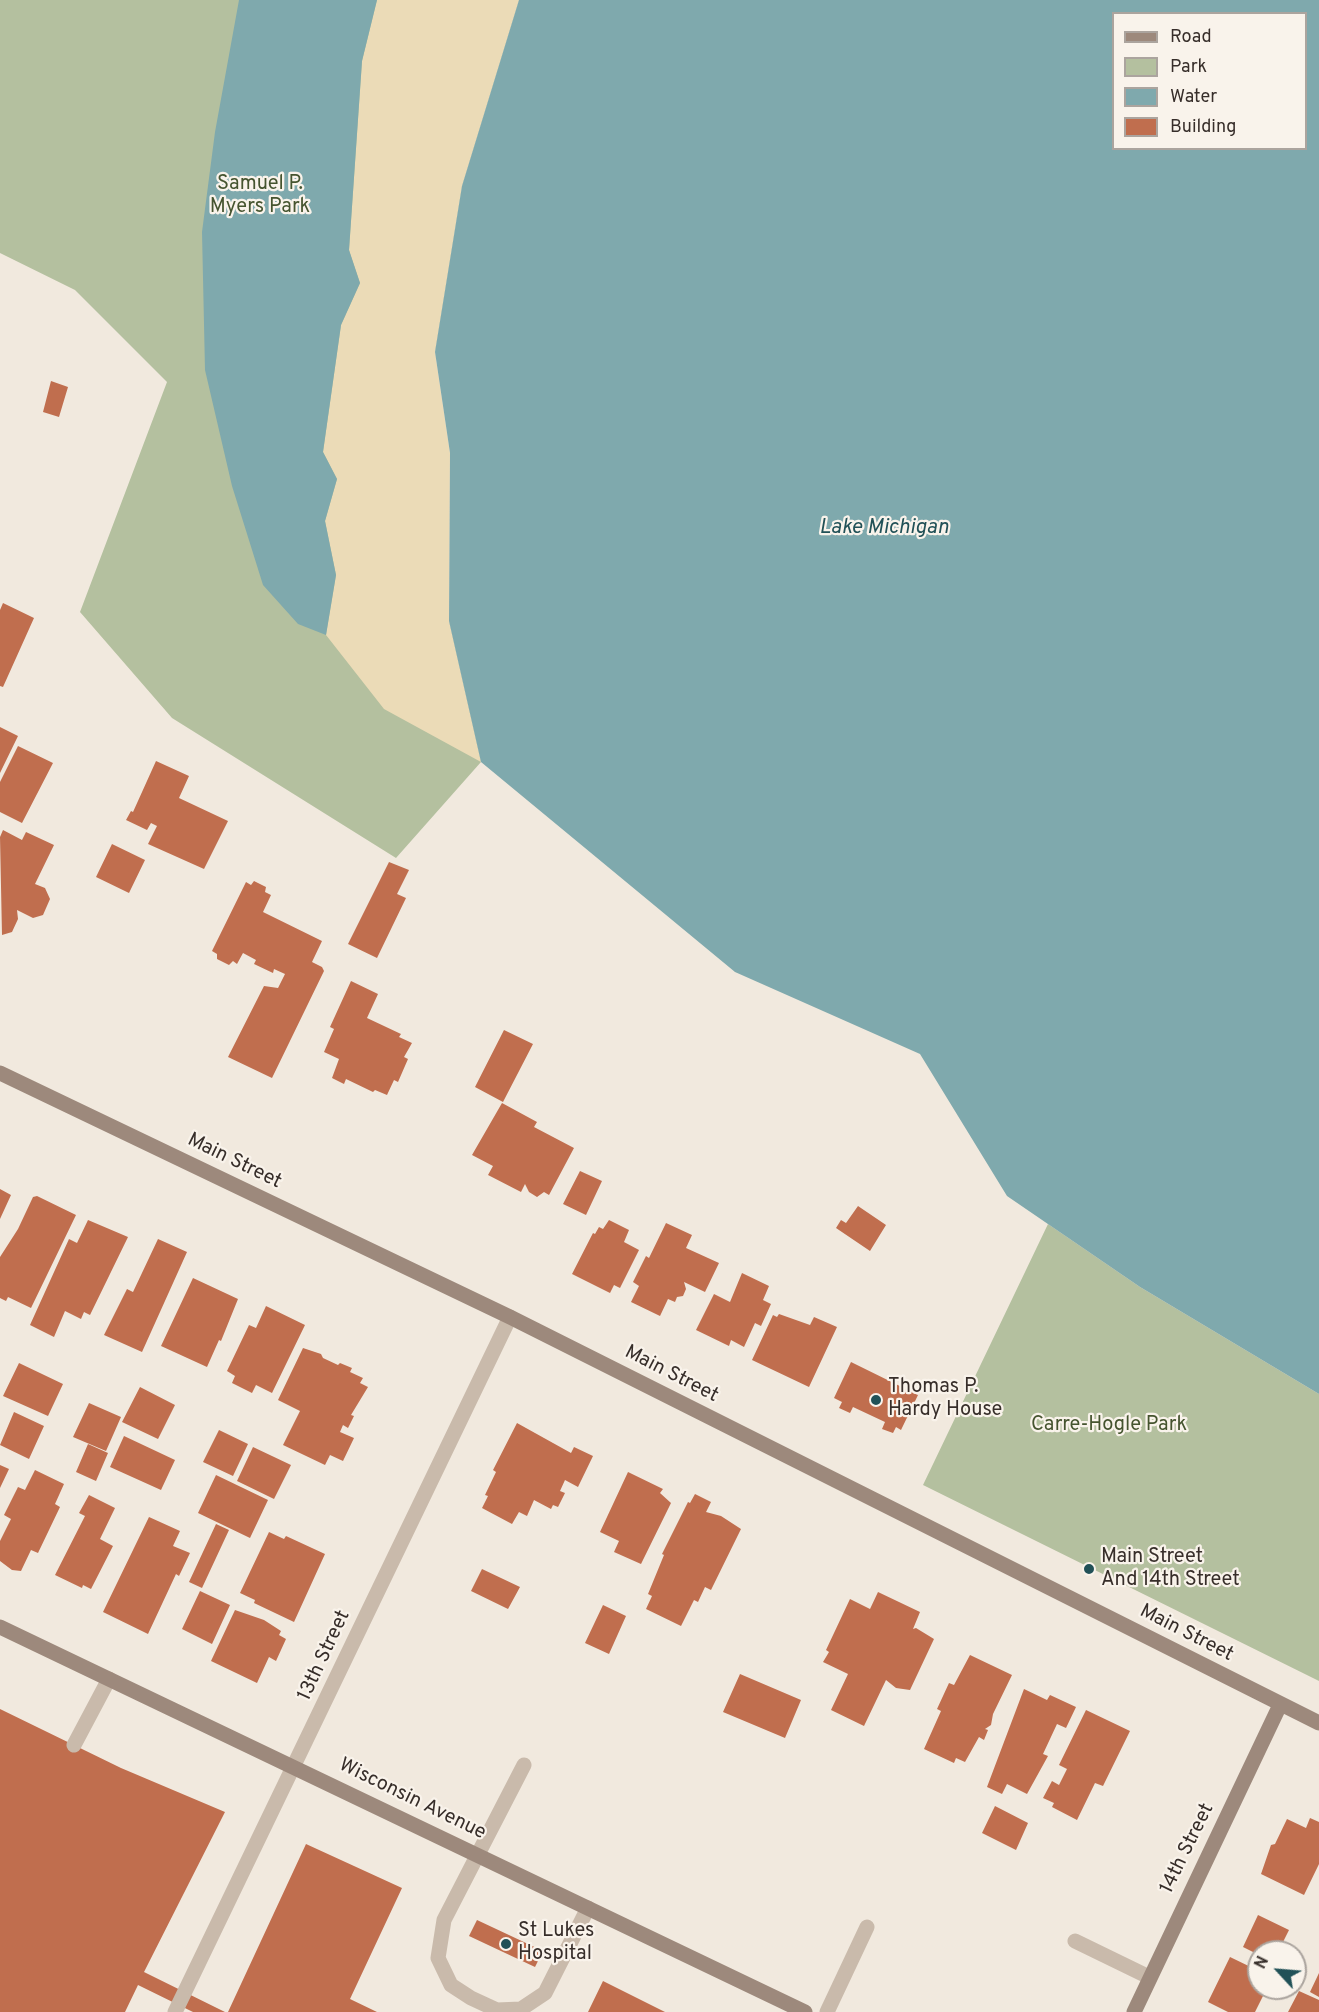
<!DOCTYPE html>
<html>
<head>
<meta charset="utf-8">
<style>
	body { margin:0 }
	#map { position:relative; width:1319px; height:2012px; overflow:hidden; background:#f1e9de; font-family:Overpass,sans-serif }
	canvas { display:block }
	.legend { position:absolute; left:1112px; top:12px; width:195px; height:138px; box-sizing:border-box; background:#f9f3eb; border:2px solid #aba49e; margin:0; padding:8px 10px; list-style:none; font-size:18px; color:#372e2a }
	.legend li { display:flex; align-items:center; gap:12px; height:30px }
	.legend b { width:30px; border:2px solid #aba49e }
	.north { position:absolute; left:1247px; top:1940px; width:60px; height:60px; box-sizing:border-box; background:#f9f3eb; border:2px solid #aba49e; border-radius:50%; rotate:296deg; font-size:16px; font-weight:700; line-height:24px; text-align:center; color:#372e2a }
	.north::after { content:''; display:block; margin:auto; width:21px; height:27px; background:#215157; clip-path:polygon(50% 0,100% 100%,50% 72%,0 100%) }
</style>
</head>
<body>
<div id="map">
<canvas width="1319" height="2012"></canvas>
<ul class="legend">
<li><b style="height:8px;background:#9d897c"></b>Road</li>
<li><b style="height:16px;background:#b4c09f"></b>Park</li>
<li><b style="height:16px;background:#7fa9ad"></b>Water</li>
<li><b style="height:16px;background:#c06e4e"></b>Building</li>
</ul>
<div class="north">N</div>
</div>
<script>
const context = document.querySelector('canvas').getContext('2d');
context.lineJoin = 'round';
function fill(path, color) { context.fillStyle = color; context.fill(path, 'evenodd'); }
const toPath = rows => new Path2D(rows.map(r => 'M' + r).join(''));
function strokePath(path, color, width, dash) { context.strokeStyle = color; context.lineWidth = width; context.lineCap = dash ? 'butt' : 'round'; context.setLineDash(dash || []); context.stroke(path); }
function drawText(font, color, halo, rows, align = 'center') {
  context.font = font + ' Overpass,sans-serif'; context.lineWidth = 4.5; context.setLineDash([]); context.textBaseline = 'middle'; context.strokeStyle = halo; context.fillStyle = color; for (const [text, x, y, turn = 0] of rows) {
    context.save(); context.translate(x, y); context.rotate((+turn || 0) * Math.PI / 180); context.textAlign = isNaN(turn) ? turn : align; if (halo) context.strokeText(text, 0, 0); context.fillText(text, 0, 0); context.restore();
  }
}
const green = toPath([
	[0,0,519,0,462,186,435,352,449,621,481,762,396,858,172,718,80,612,167,382,75,290,0,253],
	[1048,1224,1140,1287,1319,1394,1319,1681,923,1485]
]);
const sand = toPath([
	[377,0,519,0,462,186,435,352,450,453,449,621,481,762,384,709,326,635,336,575,325,521,337,479,323,452,341,325,360,283,349,250,362,61]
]);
const water = toPath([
	[239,0,377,0,362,61,349,250,360,283,341,325,323,452,337,479,325,521,336,575,326,635,298,624,263,585,232,486,205,370,202,232,215,132],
	[519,0,1319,0,1319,1394,1140,1287,1007,1196,920,1054,735,972,481,762,449,621,450,453,435,352,462,186],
	[1114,14,1306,14,1306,148,1114,148]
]);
const building = toPath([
	[51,381,68,387,59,417,43,412],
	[3,603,34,618,3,687,0,686,0,610],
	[0,727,18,736,0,773],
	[18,746,53,763,22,823,0,812,0,782],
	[156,761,189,776,179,798,228,821,204,869,148,844,157,826,151,823,147,830,126,820,131,811,133,812],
	[3,830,22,840,26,832,54,845,35,884,45,888,50,899,43,915,33,918,17,910,18,919,12,932,2,935,0,837],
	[112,844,145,860,129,893,96,877],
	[389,862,409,870,397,894,406,898,377,958,348,944],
	[254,881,266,887,265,892,271,895,263,912,322,941,312,962,322,967,324,971,272,1078,228,1057,264,986,278,988,285,974,274,969,273,973,254,964,256,960,243,953,237,964,233,961,229,965,217,959,217,954,212,951,246,882,251,885],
	[351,981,378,994,367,1018,401,1034,399,1037,412,1043,404,1057,408,1059,398,1082,394,1080,387,1095,375,1090,373,1092,346,1079,344,1084,332,1078,339,1059,324,1052,334,1029,330,1027],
	[504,1030,533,1044,503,1102,475,1087],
	[502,1103,537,1122,534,1127,574,1148,549,1195,544,1192,537,1197,529,1192,525,1184,521,1192,488,1175,493,1166,472,1155],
	[580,1171,602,1181,586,1215,563,1204],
	[0,1189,11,1195,0,1219],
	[37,1196,76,1215,31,1308,8,1297,6,1301,0,1298,0,1257,18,1229,33,1197],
	[858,1206,886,1225,870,1251,836,1228,841,1220,846,1223],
	[88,1220,128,1237,90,1315,84,1312,81,1319,65,1311,54,1337,30,1325,69,1239,77,1243],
	[609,1220,629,1230,624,1242,639,1250,620,1288,614,1285,610,1293,572,1274,593,1233,595,1234,599,1227,603,1229],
	[666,1223,692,1235,686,1248,719,1263,705,1292,684,1282,686,1289,683,1296,677,1297,675,1302,668,1299,660,1316,631,1302,639,1286,633,1282,646,1256,649,1258],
	[158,1239,187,1252,142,1352,104,1335,127,1289,133,1292],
	[742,1273,769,1286,763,1300,771,1304,761,1326,755,1323,744,1347,731,1340,729,1346,696,1330,714,1294,730,1302],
	[193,1278,238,1299,221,1341,219,1340,207,1367,161,1346],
	[266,1306,305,1325,272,1393,256,1385,252,1393,232,1383,235,1376,227,1371,249,1325,256,1328],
	[779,1314,810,1325,814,1317,837,1327,809,1387,752,1360,773,1315,777,1317],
	[303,1348,321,1354,323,1358,338,1365,340,1363,352,1368,350,1372,363,1378,360,1383,368,1387,351,1415,354,1416,348,1428,343,1425,340,1432,354,1438,343,1461,330,1455,325,1465,283,1445,300,1411,278,1400],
	[851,1362,918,1395,901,1430,896,1427,893,1433,882,1429,885,1422,853,1407,850,1413,839,1408,842,1402,834,1398],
	[19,1363,63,1384,48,1416,3,1396],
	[140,1387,175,1405,158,1439,122,1422],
	[89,1403,121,1417,106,1451,73,1437],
	[14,1412,44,1426,29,1459,0,1445],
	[517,1423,571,1453,574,1447,593,1456,578,1487,565,1480,560,1491,565,1493,558,1507,553,1505,551,1509,534,1500,527,1516,519,1512,512,1524,482,1508,488,1496,485,1495,496,1472,493,1470],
	[219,1430,248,1444,233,1476,203,1462],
	[124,1436,175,1460,161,1490,110,1467],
	[88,1444,108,1453,96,1481,76,1472],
	[253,1447,291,1465,274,1499,237,1481],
	[0,1465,9,1469,0,1488],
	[35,1470,64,1484,55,1504,60,1507,38,1553,31,1550,21,1571,12,1570,0,1561,0,1541,11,1519,4,1515,18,1487,25,1490],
	[628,1472,663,1489,660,1493,671,1503,641,1564,614,1552,619,1541,600,1532],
	[216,1475,268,1500,250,1538,198,1513],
	[695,1494,711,1502,706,1512,721,1516,741,1529,711,1590,705,1587,698,1602,694,1600,681,1626,646,1609,652,1596,648,1594,664,1555,662,1554,688,1502,690,1503],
	[89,1495,115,1508,100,1539,113,1546,91,1589,83,1585,82,1588,55,1575,85,1516,79,1513],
	[149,1517,180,1531,173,1546,190,1553,179,1576,176,1574,148,1634,103,1612],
	[216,1524,229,1530,202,1588,189,1582],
	[269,1532,284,1539,286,1536,325,1554,294,1622,254,1603,255,1600,240,1593],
	[482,1569,520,1587,508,1609,471,1591],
	[200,1591,230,1605,212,1644,182,1629],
	[878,1592,920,1612,913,1629,916,1628,934,1639,910,1690,896,1688,886,1680,864,1726,831,1710,848,1674,823,1662,829,1652,826,1650,850,1599,870,1609],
	[603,1605,626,1616,609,1654,585,1643],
	[235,1610,264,1620,281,1631,279,1635,286,1639,276,1661,269,1657,257,1683,211,1661],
	[970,1655,1012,1675,993,1714,991,1725,985,1729,988,1730,984,1740,979,1737,965,1762,956,1758,954,1763,924,1749,941,1711,937,1709,949,1683,954,1685],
	[740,1674,801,1700,785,1738,723,1712],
	[1024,1689,1047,1700,1050,1695,1076,1707,1066,1728,1057,1724,1043,1754,1048,1756,1027,1794,1007,1784,1002,1794,987,1787],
	[0,1709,121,1768,225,1812,144,1972,225,2012,193,2012,138,1985,125,2012,0,2012],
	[1086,1710,1130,1731,1103,1786,1095,1783,1077,1820,1052,1807,1054,1803,1043,1798,1052,1781,1059,1785,1067,1769,1059,1765],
	[995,1806,1028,1823,1016,1850,982,1833],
	[1310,1818,1319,1822,1319,1864,1304,1895,1261,1874,1271,1845,1275,1844,1287,1819,1306,1828],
	[306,1844,402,1888,350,1999,377,2012,228,2012],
	[1258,1915,1289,1930,1278,1952,1259,1952,1259,1955,1243,1947],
	[477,1920,543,1951,535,1967,469,1936],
	[1230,1957,1259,1971,1259,1988,1267,1988,1255,2012,1228,2012,1208,2002],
	[1319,1973,1319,1997,1310,1992],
	[603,1981,665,2012,588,2012],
	[1299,1991,1319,2000,1319,2012,1288,2012]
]);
const lane = toPath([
	[74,1745,109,1679],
	[524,1765,444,1920,438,1958,451,1985,471,1998,497,2010,521,2009,545,1993,588,1908],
	[1075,1941,1149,1977],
	[827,2012,867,1927]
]);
const street = toPath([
	[175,2012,510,1317]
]);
const secondary = toPath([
	[0,1073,510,1317,1319,1723],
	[0,1627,805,2012],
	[1134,2012,1280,1705]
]);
const markers = [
	[876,1400,6,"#215157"],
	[1089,1569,6,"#215157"],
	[506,1944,6,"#215157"]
];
const parkNames = [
	["Samuel P.",260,185],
	["Myers Park",260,208],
	["Carre-Hogle Park",1109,1426]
];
const streetNames = [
	["Main Street",234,1162,26],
	["Main Street",671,1375,27],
	["Main Street",1186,1634,27],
	["13th Street",325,1656,-65],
	["Wisconsin Avenue",412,1800,26],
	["14th Street",1188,1849,-64]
];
const poiNames = [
	["Thomas P.",888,1388],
	["Hardy House",888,1411],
	["Main Street",1101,1558],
	["And 14th Street",1101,1581],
	["St Lukes",518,1932],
	["Hospital",518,1955]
];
const waterNames = [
	["Lake Michigan",884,529]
];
fill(green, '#b4c09f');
fill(sand, '#ebdbb7');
fill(water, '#7fa9ad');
fill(building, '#c06e4e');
strokePath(lane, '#c9baab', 15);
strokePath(street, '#c9baab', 15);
strokePath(secondary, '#9d897c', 15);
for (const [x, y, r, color] of markers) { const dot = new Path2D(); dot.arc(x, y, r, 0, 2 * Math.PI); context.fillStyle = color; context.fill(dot); strokePath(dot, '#f9f3eb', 2); }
drawText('20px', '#45542f', '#f9f3eb', parkNames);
drawText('20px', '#372e2a', '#f9f3eb', streetNames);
drawText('20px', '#372e2a', '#f9f3eb', poiNames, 'left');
drawText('italic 21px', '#215157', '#f9f3eb', waterNames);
</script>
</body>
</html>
